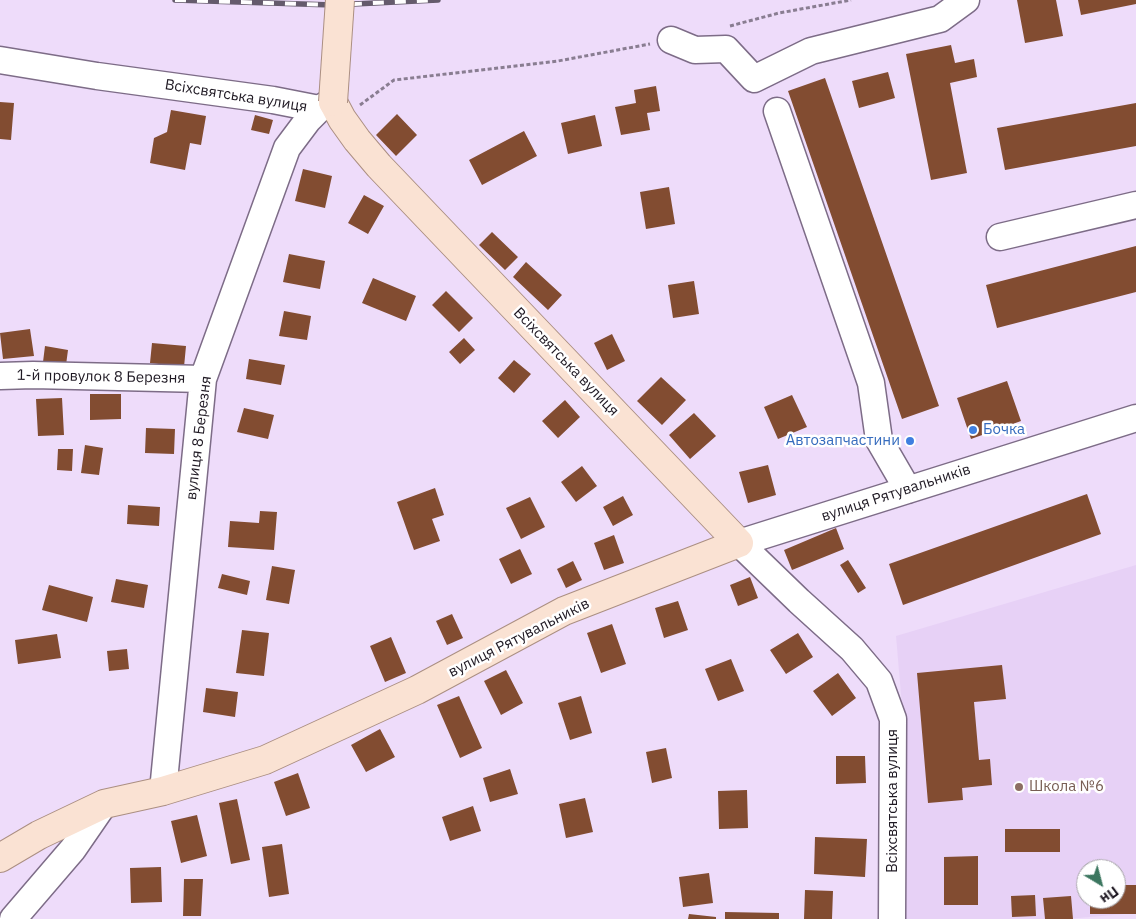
<!DOCTYPE html>
<html>
<head>
<meta charset="utf-8">
<style>
	body { margin:0 }
	#map { position:relative; width:1136px; height:919px; overflow:hidden; background:#eedcfa; font-family:"IBM Plex Sans",sans-serif }
	canvas { display:block }
	.north { position:absolute; left:1076px; top:859px; width:50px; height:50px; box-sizing:border-box; background:#fff; border:1px solid #a5a3a7; border-radius:50%; rotate:143deg; font-size:14px; font-weight:700; line-height:20px; text-align:center; color:#1f1923 }
	.north::after { content:''; display:block; margin:auto; width:18px; height:22px; background:#3b765f; clip-path:polygon(50% 0,100% 100%,50% 72%,0 100%) }
</style>
</head>
<body>
<div id="map">
<canvas width="1136" height="919"></canvas>
<div class="north">Пн</div>
</div>
<script>
const context = document.querySelector('canvas').getContext('2d');
context.lineJoin = 'round';
function fill(path, color) { context.fillStyle = color; context.fill(path, 'evenodd'); }
const toPath = rows => new Path2D(rows.map(r => 'M' + r).join(''));
function strokePath(path, color, width, dash) { context.strokeStyle = color; context.lineWidth = width; context.lineCap = dash ? 'butt' : 'round'; context.setLineDash(dash || []); context.stroke(path); }
function drawText(font, color, halo, rows, align = 'center') {
  context.font = font + ' "IBM Plex Sans",sans-serif'; context.lineWidth = 5; context.setLineDash([]); context.textBaseline = 'middle'; context.strokeStyle = halo; context.fillStyle = color; for (const [text, x, y, turn = 0] of rows) {
    context.save(); context.translate(x, y); context.rotate((+turn || 0) * Math.PI / 180); context.textAlign = isNaN(turn) ? turn : align; if (halo) context.strokeText(text, 0, 0); context.fillText(text, 0, 0); context.restore();
  }
}
const built = toPath([
	[1136,565,1136,913,1067,919,904,919,902,706,896,636],
	[1086,869,1116,869,1116,899,1086,899]
]);
const building = toPath([
	[1017,0,1056,0,1063,36,1025,43],
	[1078,0,1136,0,1136,4,1081,15],
	[951,45,955,63,974,59,977,77,950,83,967,173,931,180,906,54],
	[888,72,895,98,859,108,852,81],
	[825,78,939,406,902,419,788,91],
	[656,86,660,111,647,113,650,130,621,135,615,107,636,103,634,90],
	[0,102,14,103,11,140,0,139],
	[1136,103,1136,146,1005,170,997,128],
	[171,110,206,116,201,145,190,143,185,170,150,163,154,138,167,132],
	[397,114,417,135,396,156,376,135],
	[255,115,273,120,269,134,251,130],
	[595,115,602,146,568,154,561,123],
	[524,131,537,156,482,185,469,160],
	[303,169,332,176,325,208,295,201],
	[669,187,675,224,646,229,640,192],
	[364,195,384,206,368,234,348,223],
	[492,232,518,257,505,270,479,245],
	[1136,246,1136,292,997,328,986,285],
	[289,254,325,261,320,289,283,282],
	[526,262,562,295,548,310,513,277],
	[373,278,416,296,406,321,362,303],
	[694,281,699,314,673,318,668,285],
	[446,291,473,318,459,332,432,305],
	[284,311,311,316,307,340,279,336],
	[30,329,34,356,3,359,0,333],
	[612,334,625,361,607,370,594,343],
	[464,338,475,350,460,364,449,352],
	[152,343,186,346,184,367,150,363],
	[45,346,68,350,66,365,43,362],
	[249,359,285,365,281,385,246,379],
	[514,360,531,374,514,393,498,378],
	[661,377,686,400,662,425,637,401],
	[1007,381,1021,421,971,439,957,398],
	[90,394,121,394,121,419,90,420],
	[792,395,807,427,778,439,764,407],
	[62,398,64,435,38,436,36,399],
	[565,400,580,417,558,438,542,421],
	[244,408,274,415,268,439,237,432],
	[694,413,716,436,690,459,669,435],
	[146,428,175,429,174,454,145,453],
	[85,445,103,448,99,475,81,473],
	[58,449,73,449,72,471,57,470],
	[768,465,776,495,748,503,739,472],
	[582,466,597,486,576,502,561,482],
	[435,488,444,515,432,519,440,541,414,550,397,502],
	[1087,494,1101,534,903,605,889,564],
	[623,496,633,515,613,526,603,507],
	[530,497,545,527,521,539,506,508],
	[128,505,160,507,159,526,127,524],
	[260,511,277,512,274,550,228,547,230,521,259,523],
	[836,528,844,549,792,570,784,550],
	[614,535,624,563,604,570,594,543],
	[520,549,532,574,511,584,499,559],
	[848,560,866,588,858,593,840,565],
	[573,561,582,580,566,588,557,569],
	[272,566,295,570,289,604,266,600],
	[222,574,250,581,247,595,218,588],
	[750,577,758,598,738,606,730,585],
	[116,579,148,585,144,608,111,602],
	[49,585,93,597,87,622,42,610],
	[678,601,688,630,664,638,655,608],
	[452,614,463,638,447,645,436,621],
	[612,624,626,664,601,673,587,633],
	[242,630,269,633,264,676,236,673],
	[798,633,813,657,786,674,770,650],
	[57,634,61,658,18,664,15,640],
	[391,637,406,673,385,682,370,646],
	[127,649,129,669,109,671,107,651],
	[731,659,744,691,718,701,705,669],
	[1002,665,1006,699,974,702,979,760,990,759,992,785,962,788,963,800,928,803,917,673],
	[506,670,523,703,501,715,484,681],
	[838,673,856,698,832,716,813,691],
	[206,688,238,692,235,717,203,712],
	[459,696,482,748,460,758,437,705],
	[581,696,592,733,570,740,558,703],
	[380,729,395,757,366,772,351,745],
	[666,748,672,778,652,783,646,752],
	[836,756,865,756,866,783,836,784],
	[510,769,518,794,490,802,483,778],
	[298,773,310,808,286,816,274,782],
	[747,790,748,828,719,829,718,791],
	[585,798,593,832,566,838,559,804],
	[237,799,250,860,231,864,219,803],
	[473,806,481,831,450,841,442,817],
	[197,815,207,856,181,863,171,821],
	[1005,829,1060,829,1060,852,1005,852],
	[815,837,867,839,865,877,814,874],
	[282,844,289,894,269,897,262,847],
	[978,856,978,905,944,905,944,857],
	[161,867,162,902,131,903,130,868],
	[709,873,713,903,683,907,679,877],
	[184,879,203,879,201,916,183,916],
	[1116,885,1136,885,1136,914,1090,914,1090,899,1116,899],
	[805,890,833,891,832,919,804,919],
	[1035,895,1036,916,1012,917,1011,896],
	[1071,896,1073,919,1045,919,1043,898],
	[725,912,779,913,779,919,725,919],
	[689,914,716,917,716,919,688,919]
]);
const path = toPath([
	[730,26,779,13,851,0],
	[360,105,394,80,558,61,650,44]
]);
const minor = toPath([
	[671,40,695,50,726,49,754,79,811,51,940,19,966,0],
	[0,60,97,76,273,100,319,109,331,102],
	[777,111,871,383,879,440,908,490],
	[1000,237,1136,205],
	[0,376,33,375,203,379],
	[163,791,203,379,287,148,308,120,319,109],
	[13,919,73,849,104,804],
	[892,919,893,719,879,681,852,649,799,601,739,543,1136,418]
]);
const major = toPath([
	[0,858,39,835,104,804,163,791,265,760,417,690,564,611,739,543,379,166,357,140,342,119,333,102]
]);
const rail = toPath([
	[175,0,333,5,438,0]
]);
const majorBridge = toPath([
	[333,102,340,0]
]);
const markers = [
	[973,430,5,"#3f7fe0"],
	[910,441,5,"#3f7fe0"],
	[1019,787,5,"#8d6e63"]
];
const streetNames = [
	["Всіхсвятська вулиця",236,96,9],
	["Всіхсвятська вулиця",566,362,46],
	["1-й провулок 8 Березня",101,377,1],
	["вулиця 8 Березня",199,438,-83],
	["вулиця Рятувальників",896,493,-18],
	["вулиця Рятувальників",519,638,-27],
	["Всіхсвятська вулиця",893,801,-90]
];
const shopNames = [
	["Бочка",983,430],
	["Автозапчастини",900,441,"right"]
];
const educationNames = [
	["Школа №6",1029,787]
];
fill(built, '#e7d1f6');
fill(building, '#824c31');
strokePath(minor, '#7d6c87', 29);
strokePath(major, '#ab8f82', 30);
strokePath(path, '#897d91', 3, [4, 2.5]);
strokePath(minor, '#fff', 26);
strokePath(major, '#fae2d3', 28);
strokePath(rail, '#655b6c', 5.5);
strokePath(rail, '#fff', 4, [11]);
strokePath(majorBridge, '#ab8f82', 30, []);
strokePath(majorBridge, '#fae2d3', 28);
for (const [x, y, r, color] of markers) { const dot = new Path2D(); dot.arc(x, y, r, 0, 2 * Math.PI); context.fillStyle = color; context.fill(dot); strokePath(dot, '#fff', 2); }
drawText('15px', '#1f1923', '#fff', streetNames);
drawText('15px', '#366cbe', '#fff', shopNames, 'left');
drawText('15px', '#785e54', '#fff', educationNames, 'left');
</script>
</body>
</html>
